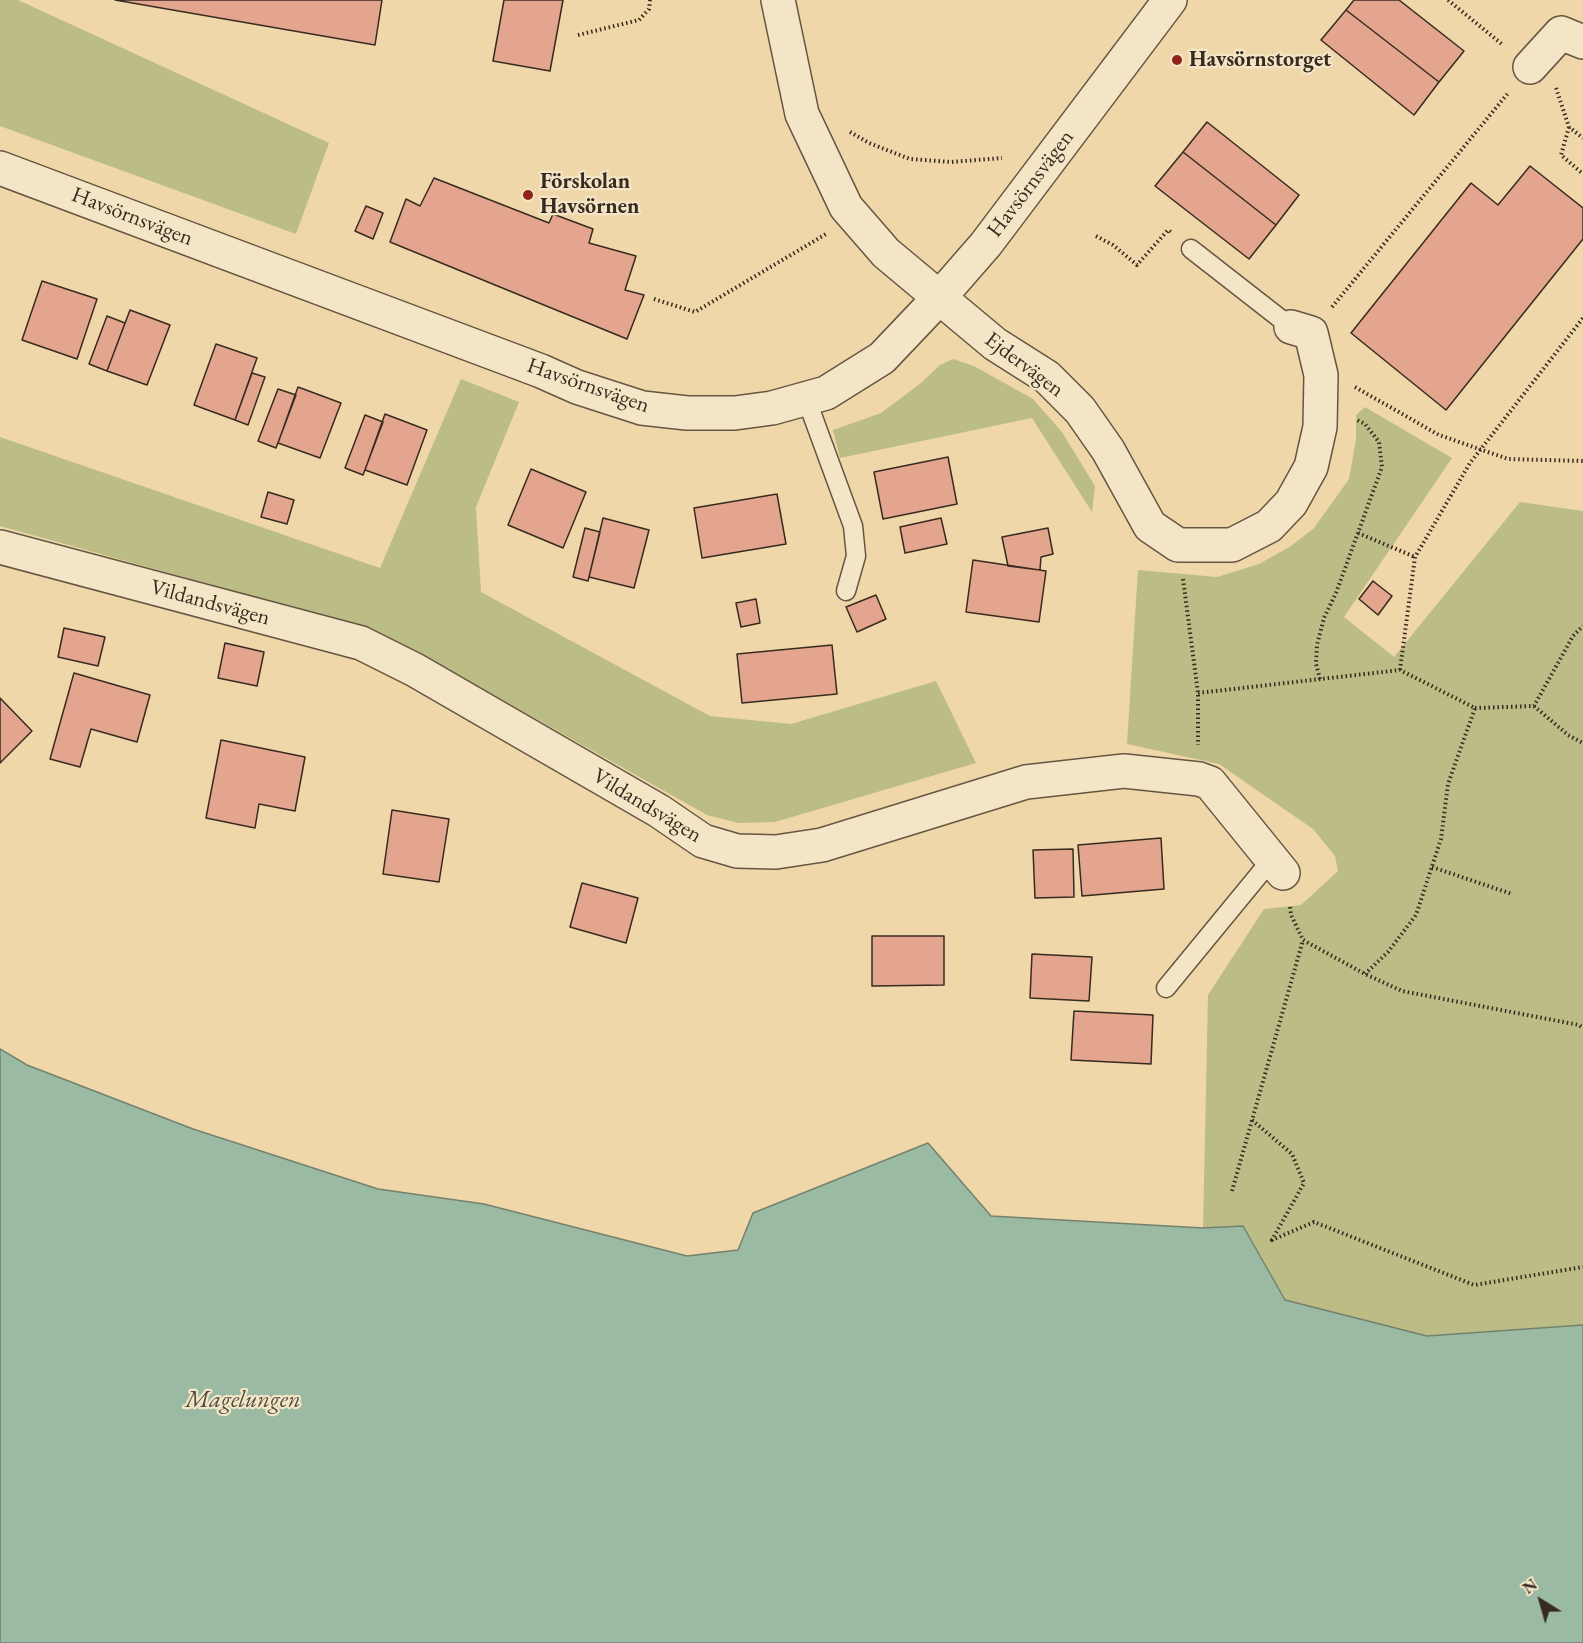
<!DOCTYPE html>
<html>
<head>
<meta charset="utf-8">
<style>
	body { margin:0 }
	#map { position:relative; width:1583px; height:1643px; overflow:hidden; background:#efd7a9; font-family:"EB Garamond",serif }
	canvas { display:block }
	.north { position:absolute; left:1511px; top:1571px; width:60px; height:60px; -webkit-text-stroke:4px #f5e5c7; paint-order:stroke; rotate:323deg; font-size:16px; font-weight:700; line-height:24px; text-align:center; color:#372b20 }
	.north::after { content:''; display:block; margin:auto; width:21px; height:27px; background:#372b20; clip-path:polygon(50% 0,100% 100%,50% 72%,0 100%) }
</style>
</head>
<body>
<div id="map">
<canvas width="1583" height="1643"></canvas>
<div class="north">N</div>
</div>
<script>
const context = document.querySelector('canvas').getContext('2d');
context.lineJoin = 'round';
function fill(path, color) { context.fillStyle = color; context.fill(path, 'evenodd'); }
const toPath = rows => new Path2D(rows.map(r => 'M' + r).join(''));
function strokePath(path, color, width, dash) { context.strokeStyle = color; context.lineWidth = width; context.lineCap = dash ? 'butt' : 'round'; context.setLineDash(dash || []); context.stroke(path); }
function drawText(font, color, halo, rows, align = 'center') {
  context.font = font + ' "EB Garamond",serif'; context.lineWidth = 4.5; context.setLineDash([]); context.textBaseline = 'middle'; context.strokeStyle = halo; context.fillStyle = color; for (const [text, x, y, turn = 0] of rows) {
    context.save(); context.translate(x, y); context.rotate((+turn || 0) * Math.PI / 180); context.textAlign = isNaN(turn) ? turn : align; if (halo) context.strokeText(text, 0, 0); context.fillText(text, 0, 0); context.restore();
  }
}
const green = toPath([
	[0,0,18,0,329,143,296,234,0,126],
	[953,359,974,366,1033,399,1062,432,1095,486,1092,512,1032,418,840,458,833,430,881,413,921,383,940,365],
	[461,379,519,402,476,507,481,592,710,716,791,724,936,681,976,763,775,822,738,823,707,815,429,659,359,626,0,526,0,437,380,568],
	[1365,407,1452,458,1344,617,1394,657,1520,502,1583,511,1583,1325,1427,1336,1284,1300,1243,1226,1203,1228,1208,995,1264,909,1301,905,1338,871,1335,856,1313,829,1219,764,1127,744,1138,570,1217,577,1259,564,1291,546,1314,528,1349,479,1356,439,1356,415]
]);
const water = toPath([
	[0,1049,27,1065,193,1129,378,1189,484,1204,687,1256,738,1250,753,1213,928,1143,991,1216,1203,1228,1243,1226,1285,1300,1427,1336,1583,1325,1583,1643,0,1643,0,1049]
]);
const building = toPath([
	[115,0,382,0,375,45,115,0],
	[504,0,563,0,550,71,493,61,504,0],
	[1354,0,1399,0,1464,51,1439,82,1346,10,1354,0],
	[1346,10,1439,82,1414,115,1321,40,1346,10],
	[1207,122,1299,195,1276,225,1183,152,1207,122],
	[1183,152,1276,225,1249,259,1155,186,1183,152],
	[1530,166,1583,208,1583,239,1446,410,1351,333,1471,183,1498,205,1530,166],
	[434,178,549,223,553,214,593,229,589,243,636,256,625,290,644,295,627,339,390,242,406,199,420,206,434,178],
	[366,206,383,213,373,239,355,231,366,206],
	[42,281,97,299,77,359,22,340,42,281],
	[130,310,170,325,147,385,107,371,130,310],
	[107,316,125,323,107,371,89,364,107,316],
	[216,344,257,358,235,420,194,405,216,344],
	[252,373,265,377,248,425,235,420,252,373],
	[298,387,341,403,320,458,278,443,298,387],
	[278,389,296,395,276,448,258,441,278,389],
	[385,414,427,430,407,485,365,470,385,414],
	[365,415,383,422,363,475,345,468,365,415],
	[948,457,957,504,883,519,874,472,948,457],
	[531,469,586,492,563,548,508,525,531,469],
	[268,492,294,500,287,524,261,517,268,492],
	[777,494,786,544,702,558,694,508,777,494],
	[603,518,649,530,634,588,589,577,603,518],
	[941,518,947,544,905,553,900,527,941,518],
	[585,528,600,532,588,581,573,577,585,528],
	[1048,528,1053,554,1041,557,1040,570,1008,566,1002,537,1048,528],
	[973,560,1046,571,1039,622,966,612,973,560],
	[1373,581,1392,596,1378,615,1359,599,1373,581],
	[876,595,886,619,857,632,846,607,876,595],
	[756,599,760,623,741,627,736,603,756,599],
	[64,628,105,637,98,666,58,657,64,628],
	[225,643,264,652,257,686,218,678,225,643],
	[832,645,837,694,742,703,737,654,832,645],
	[74,673,150,695,137,742,91,729,80,767,50,759,74,673],
	[0,698,32,731,0,763,0,698],
	[221,740,305,757,295,811,259,804,255,828,206,818,221,740],
	[392,810,449,819,439,882,383,874,392,810],
	[1161,838,1164,889,1082,896,1078,845,1161,838],
	[1073,849,1074,897,1035,898,1033,850,1073,849],
	[582,883,638,898,626,943,570,927,582,883],
	[872,936,944,936,944,985,872,986,872,936],
	[1032,954,1092,957,1089,1001,1030,998,1032,954],
	[1074,1011,1153,1015,1151,1064,1071,1060,1074,1011]
]);
const path = toPath([
	[1448,0,1503,45],
	[578,35,639,20,649,9,650,0],
	[1556,88,1569,127,1583,138],
	[1569,127,1561,155,1583,174],
	[850,132,869,143,910,159,951,162,1002,158],
	[1096,236,1113,245,1137,265,1168,230,1172,233],
	[654,299,695,312,826,234],
	[1332,307,1509,92],
	[1355,387,1439,435,1508,459,1583,461],
	[1358,533,1415,557],
	[1183,579,1198,693,1198,745],
	[1400,670,1415,557,1470,463,1583,318],
	[1320,679,1316,664,1317,645,1324,618,1336,593,1382,467,1379,442,1365,424,1355,419],
	[1198,693,1400,670,1475,708,1448,784,1441,839,1416,915,1388,952,1365,974],
	[1534,706,1568,735,1583,743],
	[1475,708,1534,706,1573,636,1583,626],
	[1432,867,1512,894],
	[1290,907,1291,915,1303,940,1365,974,1402,991,1579,1025,1583,1028],
	[1252,1120,1292,1154,1304,1183,1272,1240,1314,1222,1474,1285,1583,1267],
	[1232,1191,1303,940]
]);
const service = toPath([
	[1191,249,1291,327],
	[806,398,853,526,856,556,846,591],
	[1166,988,1272,859]
]);
const minor = toPath([
	[778,0,802,114,846,207,886,253,995,344,1047,377,1080,410,1108,450,1150,526,1178,545,1232,545,1269,526,1291,503,1311,467,1320,427,1321,375,1311,333,1291,327],
	[1530,67,1561,33,1583,42],
	[0,168,541,371,577,387,642,408,687,413,735,413,772,408,826,393,882,358,939,298,986,244,1170,0],
	[0,547,361,643,415,670,659,811,703,841,737,851,776,852,822,845,1026,782,1124,771,1199,779,1210,783,1283,873]
]);
const markers = [
	[1177,60,6,"#8f2418"],
	[528,195,6,"#8f2418"]
];
const poiNames = [
	["Havsörnstorget",1189,60],
	["Förskolan",540,182],
	["Havsörnen",540,207]
];
const streetNames = [
	["Havsörnsvägen",1031,184,-53],
	["Havsörnsvägen",132,217,21],
	["Ejdervägen",1024,365,37],
	["Havsörnsvägen",588,386,19],
	["Vildandsvägen",210,603,15],
	["Vildandsvägen",647,806,31]
];
const waterNames = [
	["Magelungen",243,1400]
];
fill(green, '#bcbd86');
fill(water, '#9bbaa3');
strokePath(water, '#73816f', 1.5);
fill(building, '#e3a58d');
strokePath(building, '#372b20', 1.5);
strokePath(service, '#655642', 21);
strokePath(minor, '#655642', 36);
strokePath(path, '#372b20', 4, [1.5, 3]);
strokePath(service, '#f5e5c7', 18);
strokePath(minor, '#f5e5c7', 33);
for (const [x, y, r, color] of markers) { const dot = new Path2D(); dot.arc(x, y, r, 0, 2 * Math.PI); context.fillStyle = color; context.fill(dot); strokePath(dot, '#f5e5c7', 2); }
drawText('bold 22px', '#372b20', '#f5e5c7', poiNames, 'left');
drawText('22px', '#372b20', '#f5e5c7', streetNames);
drawText('italic 24px', '#504f41', '#f5e5c7', waterNames);
</script>
</body>
</html>
